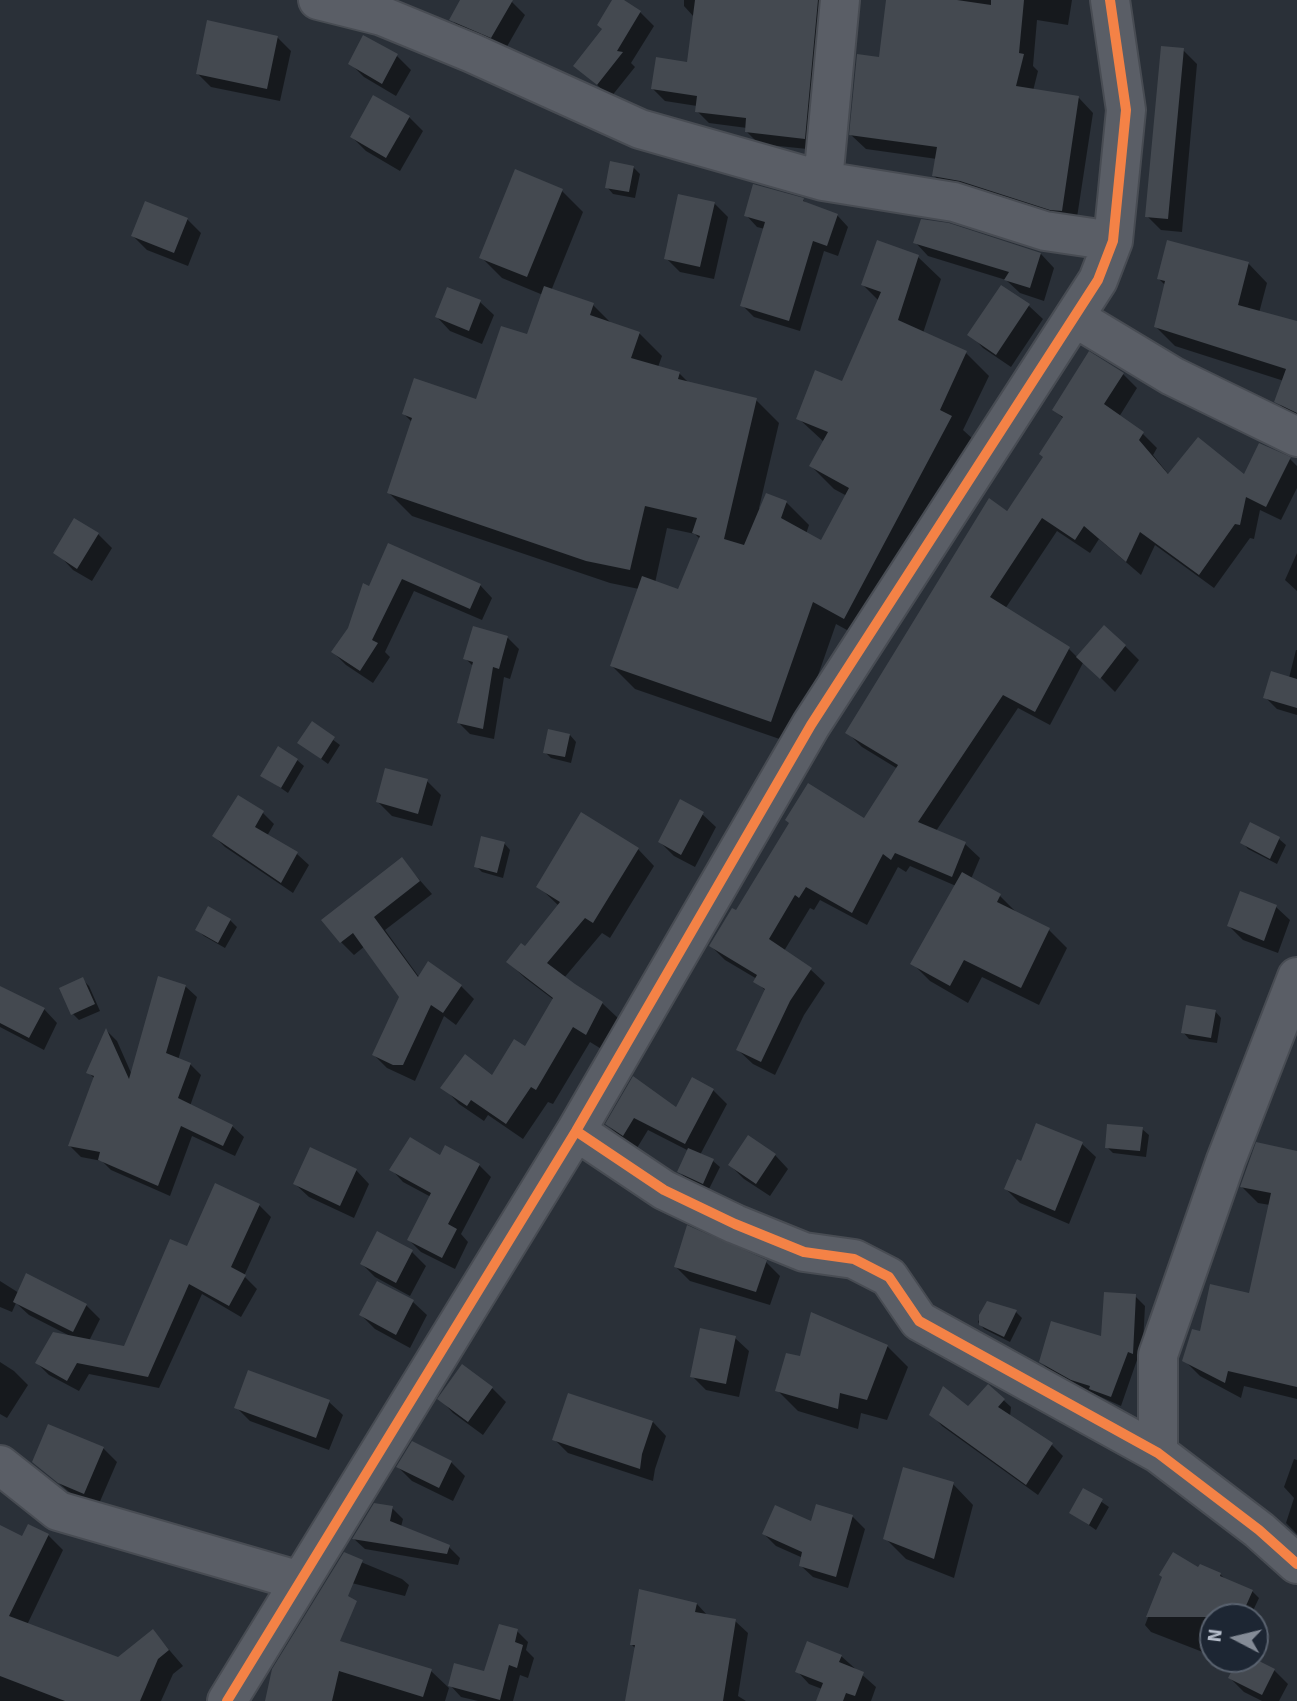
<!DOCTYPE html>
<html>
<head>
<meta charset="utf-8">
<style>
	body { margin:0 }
	#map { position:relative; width:1297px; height:1701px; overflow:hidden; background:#2a3038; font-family:Signika,sans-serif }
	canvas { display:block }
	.north { position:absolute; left:1199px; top:1603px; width:70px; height:70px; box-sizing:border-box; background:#1d2633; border:2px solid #59626f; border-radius:50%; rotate:277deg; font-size:19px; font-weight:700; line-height:28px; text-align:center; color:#b4bcc9 }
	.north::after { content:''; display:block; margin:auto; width:24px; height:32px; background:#848b96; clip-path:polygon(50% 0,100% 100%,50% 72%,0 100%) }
</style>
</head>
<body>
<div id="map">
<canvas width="1297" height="1701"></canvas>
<div class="north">N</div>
</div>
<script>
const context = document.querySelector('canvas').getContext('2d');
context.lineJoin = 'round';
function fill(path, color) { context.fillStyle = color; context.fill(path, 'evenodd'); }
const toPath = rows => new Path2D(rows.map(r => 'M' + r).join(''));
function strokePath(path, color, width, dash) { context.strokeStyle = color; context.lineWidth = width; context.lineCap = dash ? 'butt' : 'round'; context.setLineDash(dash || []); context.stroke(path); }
const shadow = toPath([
	[462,0,510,0,525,15,505,50,465,33,451,19],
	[614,0,620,0,640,12,654,26,631,63,635,67,611,97,575,66,603,30],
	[684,0,836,0,817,150,759,144,747,132,747,128,709,123,697,111,697,106,665,101,653,89,689,64,694,17,684,6],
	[888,0,1072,0,1068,25,1037,20,1033,66,1038,71,1033,91,1079,98,1093,113,1076,224,949,190,934,176,937,159,866,149,851,135,880,59],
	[277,37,291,51,280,101,211,87,197,73],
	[1183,50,1197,64,1182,232,1161,230,1147,216],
	[397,56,411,70,396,96,364,77,350,63],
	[409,117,423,131,400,171,366,151,352,137],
	[633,167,640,174,635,198,613,194,607,187],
	[516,172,562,191,583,212,551,291,593,305,613,325,639,333,662,356,658,367,679,373,690,384,756,400,779,423,759,508,761,509,767,495,787,503,809,525,806,534,822,543,847,496,834,489,811,466,824,442,798,418,843,383,879,301,863,285,918,257,941,279,923,333,966,353,989,376,963,430,974,440,867,641,836,624,794,744,635,689,612,666,639,589,610,583,412,516,389,493,413,423,404,414,477,402,529,337,543,295,502,278,481,257],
	[667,528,695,534,700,539,679,591,655,583],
	[803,200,807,204,837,215,848,227,838,256,824,251,800,331,754,317,742,305,765,229,757,227,746,215],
	[714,203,728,217,714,279,680,272,666,258],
	[187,219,201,233,188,266,147,250,133,236],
	[915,242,1041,254,1054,268,1044,301,1020,293,1006,280,928,256],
	[1248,263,1267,283,1259,313,1297,326,1297,421,1276,401,1284,381,1175,346,1156,327,1166,286,1158,278],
	[1001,287,1029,306,1043,319,1011,367,983,348,970,334],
	[480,302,494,315,482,344,450,331,437,317],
	[1123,374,1137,388,1119,417,1143,434,1157,448,1153,455,1169,475,1244,476,1260,445,1290,459,1297,466,1297,488,1281,520,1260,510,1254,539,1250,538,1214,588,1155,545,1141,575,1099,539,1090,553,1057,531,1005,609,1068,648,1078,658,1125,646,1139,660,1115,692,1084,661,1050,725,1018,708,936,831,965,844,980,858,971,879,1000,896,1018,914,1049,930,1067,948,1039,1005,982,977,968,1003,930,981,912,963,956,886,910,866,906,872,898,867,867,925,820,900,814,910,810,908,784,951,810,969,825,983,804,1015,775,1075,753,1064,738,1050,766,991,755,981,757,979,725,960,711,946,737,913,864,821,898,769,862,747,848,733,1045,458,1064,419,1054,410],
	[98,534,112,548,92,581,73,570,59,555],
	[389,545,480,585,492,598,482,620,414,591,385,652,390,657,373,683,346,665,333,652,349,629],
	[1297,553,1297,591,1285,580],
	[474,628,508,638,519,649,510,679,504,677,494,739,470,734,459,723,474,667,465,658],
	[1296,650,1297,650,1297,715,1277,709,1265,697,1289,678],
	[312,724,340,745,328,764,300,743],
	[570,735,576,742,571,763,551,758,545,752],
	[297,760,304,766,288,793,262,775],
	[427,781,441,795,432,826,392,816,378,802],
	[238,797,263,813,274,824,267,836,297,854,309,865,293,893,225,847,214,836],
	[582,814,638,849,654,866,610,938,602,933,564,978,602,1003,619,1019,603,1050,590,1042,553,1104,548,1102,523,1139,488,1115,484,1121,459,1104,443,1087,493,1077,525,1048,554,1000,525,978,508,962,525,948,559,906,538,886],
	[702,814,716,827,695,867,674,856,660,842],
	[1251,824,1279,839,1286,845,1277,864,1248,849,1242,842],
	[504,843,510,850,503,878,482,872,476,866],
	[402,860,432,894,385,930,419,977,461,986,474,999,456,1025,444,1016,415,1081,387,1068,374,1055,401,997,365,946,354,955,341,942],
	[1276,907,1290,920,1278,953,1243,940,1229,926],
	[209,909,230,920,237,927,225,948,204,936,198,930],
	[82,979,89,986,100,1011,79,1020,73,1014],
	[185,986,197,997,178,1060,190,1064,201,1075,190,1106,232,1126,244,1137,235,1156,192,1136,170,1196,111,1170,102,1161,81,1157,70,1146,95,1079,88,1072,107,1031,117,1041,132,1075],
	[0,995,44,1009,57,1023,44,1050,0,1027],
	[1215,1011,1221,1018,1217,1043,1189,1039,1183,1032],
	[634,1079,677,1110,713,1090,727,1104,700,1155,713,1161,720,1167,709,1189,686,1178,679,1172,689,1151,648,1130,637,1148,621,1138,607,1124],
	[1142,1129,1149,1135,1146,1157,1113,1153,1107,1147],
	[1082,1144,1096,1157,1069,1224,1020,1203,1006,1189,1022,1164],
	[1297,1153,1297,1399,1244,1386,1241,1398,1200,1376,1184,1360,1201,1333,1250,1295,1270,1205,1258,1203,1242,1187],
	[775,1155,788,1169,770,1196,744,1179,730,1165],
	[441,1158,479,1165,491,1177,461,1234,468,1242,455,1269,421,1252,409,1240,431,1197,403,1182,392,1170],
	[356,1170,369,1184,354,1218,309,1197,295,1184],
	[259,1205,271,1217,244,1276,257,1289,241,1317,202,1294,159,1388,89,1374,79,1391,49,1375,37,1363,70,1336,29,1315,16,1303,12,1312,0,1307,0,1281,19,1293,86,1305,100,1319,89,1341,125,1348],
	[378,1233,412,1252,426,1266,410,1296,375,1277,362,1264],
	[766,1262,780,1276,770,1305,690,1281,676,1267],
	[378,1283,413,1302,427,1315,410,1348,375,1329,361,1315],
	[1135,1296,1145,1306,1142,1362,1137,1360,1121,1406,1083,1389,1051,1372,1041,1362,1102,1338],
	[987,1303,1016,1312,1022,1318,1010,1342,984,1329,978,1322],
	[735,1338,749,1351,739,1397,706,1390,692,1376],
	[887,1346,908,1367,887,1420,861,1413,858,1429,798,1411,777,1390,801,1359],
	[0,1362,14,1371,28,1385,7,1418,0,1414],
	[492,1388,506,1402,483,1435,453,1413,440,1399],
	[999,1396,1011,1407,1010,1417,1052,1445,1063,1456,1038,1495,942,1426,931,1414,968,1409],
	[329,1402,343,1415,329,1450,250,1421,236,1407],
	[653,1422,666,1436,655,1469,653,1481,568,1453,554,1439],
	[103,1448,117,1462,98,1506,74,1496,34,1462],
	[1294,1459,1297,1460,1297,1534,1286,1523,1294,1498,1284,1487],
	[451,1462,465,1476,453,1501,412,1481,398,1467],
	[953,1484,973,1505,954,1578,906,1559,885,1538],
	[1084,1490,1109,1507,1096,1530,1071,1513],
	[817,1507,853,1517,865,1529,848,1588,813,1577,800,1565,803,1558,776,1546,764,1534,812,1523],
	[392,1508,403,1519,401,1527,449,1547,460,1558,458,1565,365,1549,354,1539],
	[0,1527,23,1538,48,1535,63,1550,27,1625,118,1659,153,1631,183,1666,173,1674,161,1701,0,1701],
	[344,1555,402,1579,409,1585,405,1596,339,1580],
	[1199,1570,1220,1574,1227,1581,1252,1591,1259,1598,1250,1617,1213,1617,1213,1656,1151,1632,1145,1625,1164,1577],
	[697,1604,708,1616,735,1621,748,1633,738,1696,746,1701,627,1701,636,1649,632,1645],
	[517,1631,528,1642,526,1650,534,1658,528,1678,520,1675,513,1701,478,1701,461,1697,450,1685,486,1673],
	[329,1639,431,1671,449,1688,445,1701,321,1701],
	[841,1656,876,1687,871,1701,818,1701,822,1689,809,1684,797,1671],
	[1240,1659,1251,1659,1274,1670,1288,1684,1279,1701,1262,1701,1244,1692,1230,1678]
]);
const building = toPath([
	[460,0,513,0,491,38,449,20],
	[612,0,624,0,641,11,617,51,623,52,597,85,573,66,602,29,597,25],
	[695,0,818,0,805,139,745,132,746,118,695,112,697,96,651,89,656,57,687,62],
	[886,0,957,0,991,5,991,0,1024,0,1019,53,1024,54,1016,86,1079,96,1062,211,1050,210,960,181,932,176,937,147,849,135,857,54,879,57],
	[207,20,278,36,267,89,196,74],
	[363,35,398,54,382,84,348,64],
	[1161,46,1184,48,1168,219,1145,217],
	[373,95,410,116,386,158,350,137],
	[610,161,634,166,629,192,605,188],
	[515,169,563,189,527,277,479,258],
	[753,184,804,198,803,201,838,214,827,246,813,241,789,321,740,306,765,222,744,216],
	[678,194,715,202,700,267,664,259],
	[145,201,188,218,174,253,131,236],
	[921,219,949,223,1041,253,1030,288,1004,280,1009,272,913,243],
	[877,240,919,255,898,320,967,351,940,410,952,416,844,619,813,602,771,722,610,666,642,576,678,589,700,536,692,533,697,518,645,506,630,570,586,561,387,493,412,418,402,414,414,378,476,399,501,326,527,334,544,286,594,303,590,315,640,332,631,358,680,372,678,379,757,398,724,539,744,545,766,493,787,501,781,518,821,540,849,488,809,466,828,432,796,419,815,370,842,381,881,292,861,285],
	[1167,240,1249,262,1238,305,1297,321,1297,413,1274,402,1286,369,1154,327,1165,281,1157,279],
	[1001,285,1030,304,996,355,967,335],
	[447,287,481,300,469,331,435,317],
	[1089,351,1124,373,1104,404,1144,432,1139,440,1168,474,1198,437,1244,474,1259,443,1291,457,1266,507,1246,497,1240,525,1235,524,1199,575,1140,532,1126,562,1084,526,1075,540,1042,518,990,597,1070,647,1035,712,1003,695,918,822,966,842,952,877,895,853,891,860,883,854,852,913,806,887,799,898,795,895,769,939,812,968,790,1001,761,1062,736,1050,765,989,753,982,757,975,709,946,732,908,736,910,789,823,785,820,808,783,864,818,898,765,845,733,989,498,1007,511,1043,457,1039,454,1063,417,1052,410],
	[74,518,99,533,77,569,53,553],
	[388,543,481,584,470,609,402,579,372,640,378,643,360,671,331,652,348,628,363,583,369,586],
	[1104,625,1126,645,1100,679,1076,657],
	[473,626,508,636,499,669,493,667,483,729,457,723,473,662,463,659],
	[1271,671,1297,679,1297,708,1263,698],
	[312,721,335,737,321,759,297,743],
	[548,729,570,734,565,757,543,753],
	[278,746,298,759,281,788,260,776],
	[385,768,428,779,418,814,376,802],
	[238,795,264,811,255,827,298,852,281,883,212,836],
	[680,799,704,812,681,855,658,842],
	[581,812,639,848,593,923,585,918,547,963,575,984,603,1002,586,1035,573,1027,536,1090,531,1087,506,1124,471,1100,467,1106,440,1088,465,1054,492,1075,514,1039,525,1046,553,998,506,962,521,943,525,946,560,902,536,887],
	[1250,822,1280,837,1270,859,1240,843],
	[481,836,505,842,497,873,474,867],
	[402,857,420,881,374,917,418,977,428,961,462,985,443,1013,431,1005,403,1065,393,1065,372,1055,399,997,353,933,340,943,321,920],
	[962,872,1001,894,997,902,1050,928,1021,988,964,960,950,986,910,964],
	[1240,891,1277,905,1264,941,1227,926],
	[208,906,231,919,218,943,195,930],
	[158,976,186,985,166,1053,191,1063,178,1098,233,1125,223,1146,181,1126,158,1186,98,1160,100,1152,68,1146,94,1076,86,1073,106,1028,129,1079],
	[83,977,95,1004,71,1015,59,988],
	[0,986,45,1008,29,1038,0,1023],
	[1186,1005,1216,1010,1211,1038,1181,1033],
	[633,1076,676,1107,692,1077,714,1089,685,1144,634,1118,623,1136,605,1124],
	[1036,1123,1083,1142,1055,1211,1004,1189,1017,1159,1021,1161],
	[1107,1124,1143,1127,1140,1151,1105,1148],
	[748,1135,776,1154,756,1184,728,1165],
	[410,1137,440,1155,445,1145,480,1164,448,1224,457,1229,442,1258,407,1240,431,1193,389,1170],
	[1256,1142,1297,1151,1297,1387,1228,1371,1225,1383,1182,1361,1192,1329,1200,1331,1210,1284,1249,1293,1271,1193,1240,1187],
	[310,1147,357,1169,340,1206,293,1184],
	[688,1148,714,1159,703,1184,677,1172],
	[215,1183,260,1204,231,1267,246,1275,229,1306,189,1284,148,1377,77,1363,67,1381,35,1363,53,1332,124,1346,170,1239,187,1246],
	[687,1225,767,1260,756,1292,674,1267],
	[377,1231,413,1250,396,1283,360,1264],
	[26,1273,87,1304,73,1332,13,1302],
	[377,1281,414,1300,396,1335,359,1315],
	[1104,1292,1136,1294,1133,1354,1128,1352,1111,1397,1089,1389,1090,1386,1071,1380,1039,1362,1051,1321,1101,1336],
	[987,1301,1017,1310,1004,1337,979,1325,979,1315],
	[811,1312,888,1345,867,1400,840,1393,838,1409,775,1391,786,1353,800,1356],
	[700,1328,736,1336,726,1384,690,1377],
	[462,1364,493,1387,468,1422,437,1399],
	[248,1370,330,1400,316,1438,234,1408],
	[988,1384,1005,1399,998,1407,1053,1443,1026,1485,929,1415,943,1386,968,1406],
	[568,1393,653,1421,642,1454,640,1469,552,1440],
	[48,1424,104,1447,84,1494,58,1483,32,1462],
	[412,1441,452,1461,439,1488,396,1467],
	[903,1467,954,1482,934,1559,883,1539],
	[1083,1488,1103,1499,1089,1525,1069,1513],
	[374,1503,393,1506,390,1521,450,1545,447,1554,352,1539],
	[816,1504,853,1515,836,1577,799,1566,802,1552,762,1534,775,1505,811,1521],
	[28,1524,49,1534,9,1616,118,1657,153,1629,169,1650,158,1659,140,1701,65,1701,0,1676,0,1525,22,1536],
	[344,1552,363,1560,348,1596,357,1601,340,1641,432,1669,423,1697,339,1671,332,1701,265,1701,272,1669],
	[1173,1552,1198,1567,1200,1564,1221,1573,1220,1576,1253,1590,1241,1617,1146,1617,1162,1577,1159,1575],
	[639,1589,697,1603,695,1612,736,1619,723,1701,625,1701,635,1645,630,1645],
	[499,1624,518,1629,515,1642,523,1645,517,1668,509,1665,500,1700,448,1686,454,1663,484,1671],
	[807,1641,842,1655,839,1662,864,1672,855,1696,846,1693,843,1701,816,1701,823,1683,795,1672],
	[1238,1659,1255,1659,1275,1669,1262,1695,1228,1678]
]);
const minor = toPath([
	[318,0,382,16,472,53,640,129,823,181,954,202,1045,231,1113,241],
	[823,181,840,0],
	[1074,317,1172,376,1297,437],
	[576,1131,664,1190,735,1224,804,1252,854,1259,889,1277,919,1321,1158,1453,1259,1530,1297,1564],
	[1158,1453,1158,1355,1226,1160,1297,977],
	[0,1465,58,1511,300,1581],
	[227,1701,576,1131,811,725,1098,280,1113,241,1126,110,1110,0]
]);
const cycleway = toPath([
	[576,1131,664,1190,735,1224,804,1252,854,1259,889,1277,919,1321,1158,1453,1259,1530,1297,1564],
	[227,1701,576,1131,811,725,1098,280,1113,241,1126,110,1110,0]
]);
fill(shadow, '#0007');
fill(building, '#444950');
strokePath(minor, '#484c53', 42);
strokePath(minor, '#5a5e66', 38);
strokePath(cycleway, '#f48246', 10);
</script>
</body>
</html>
